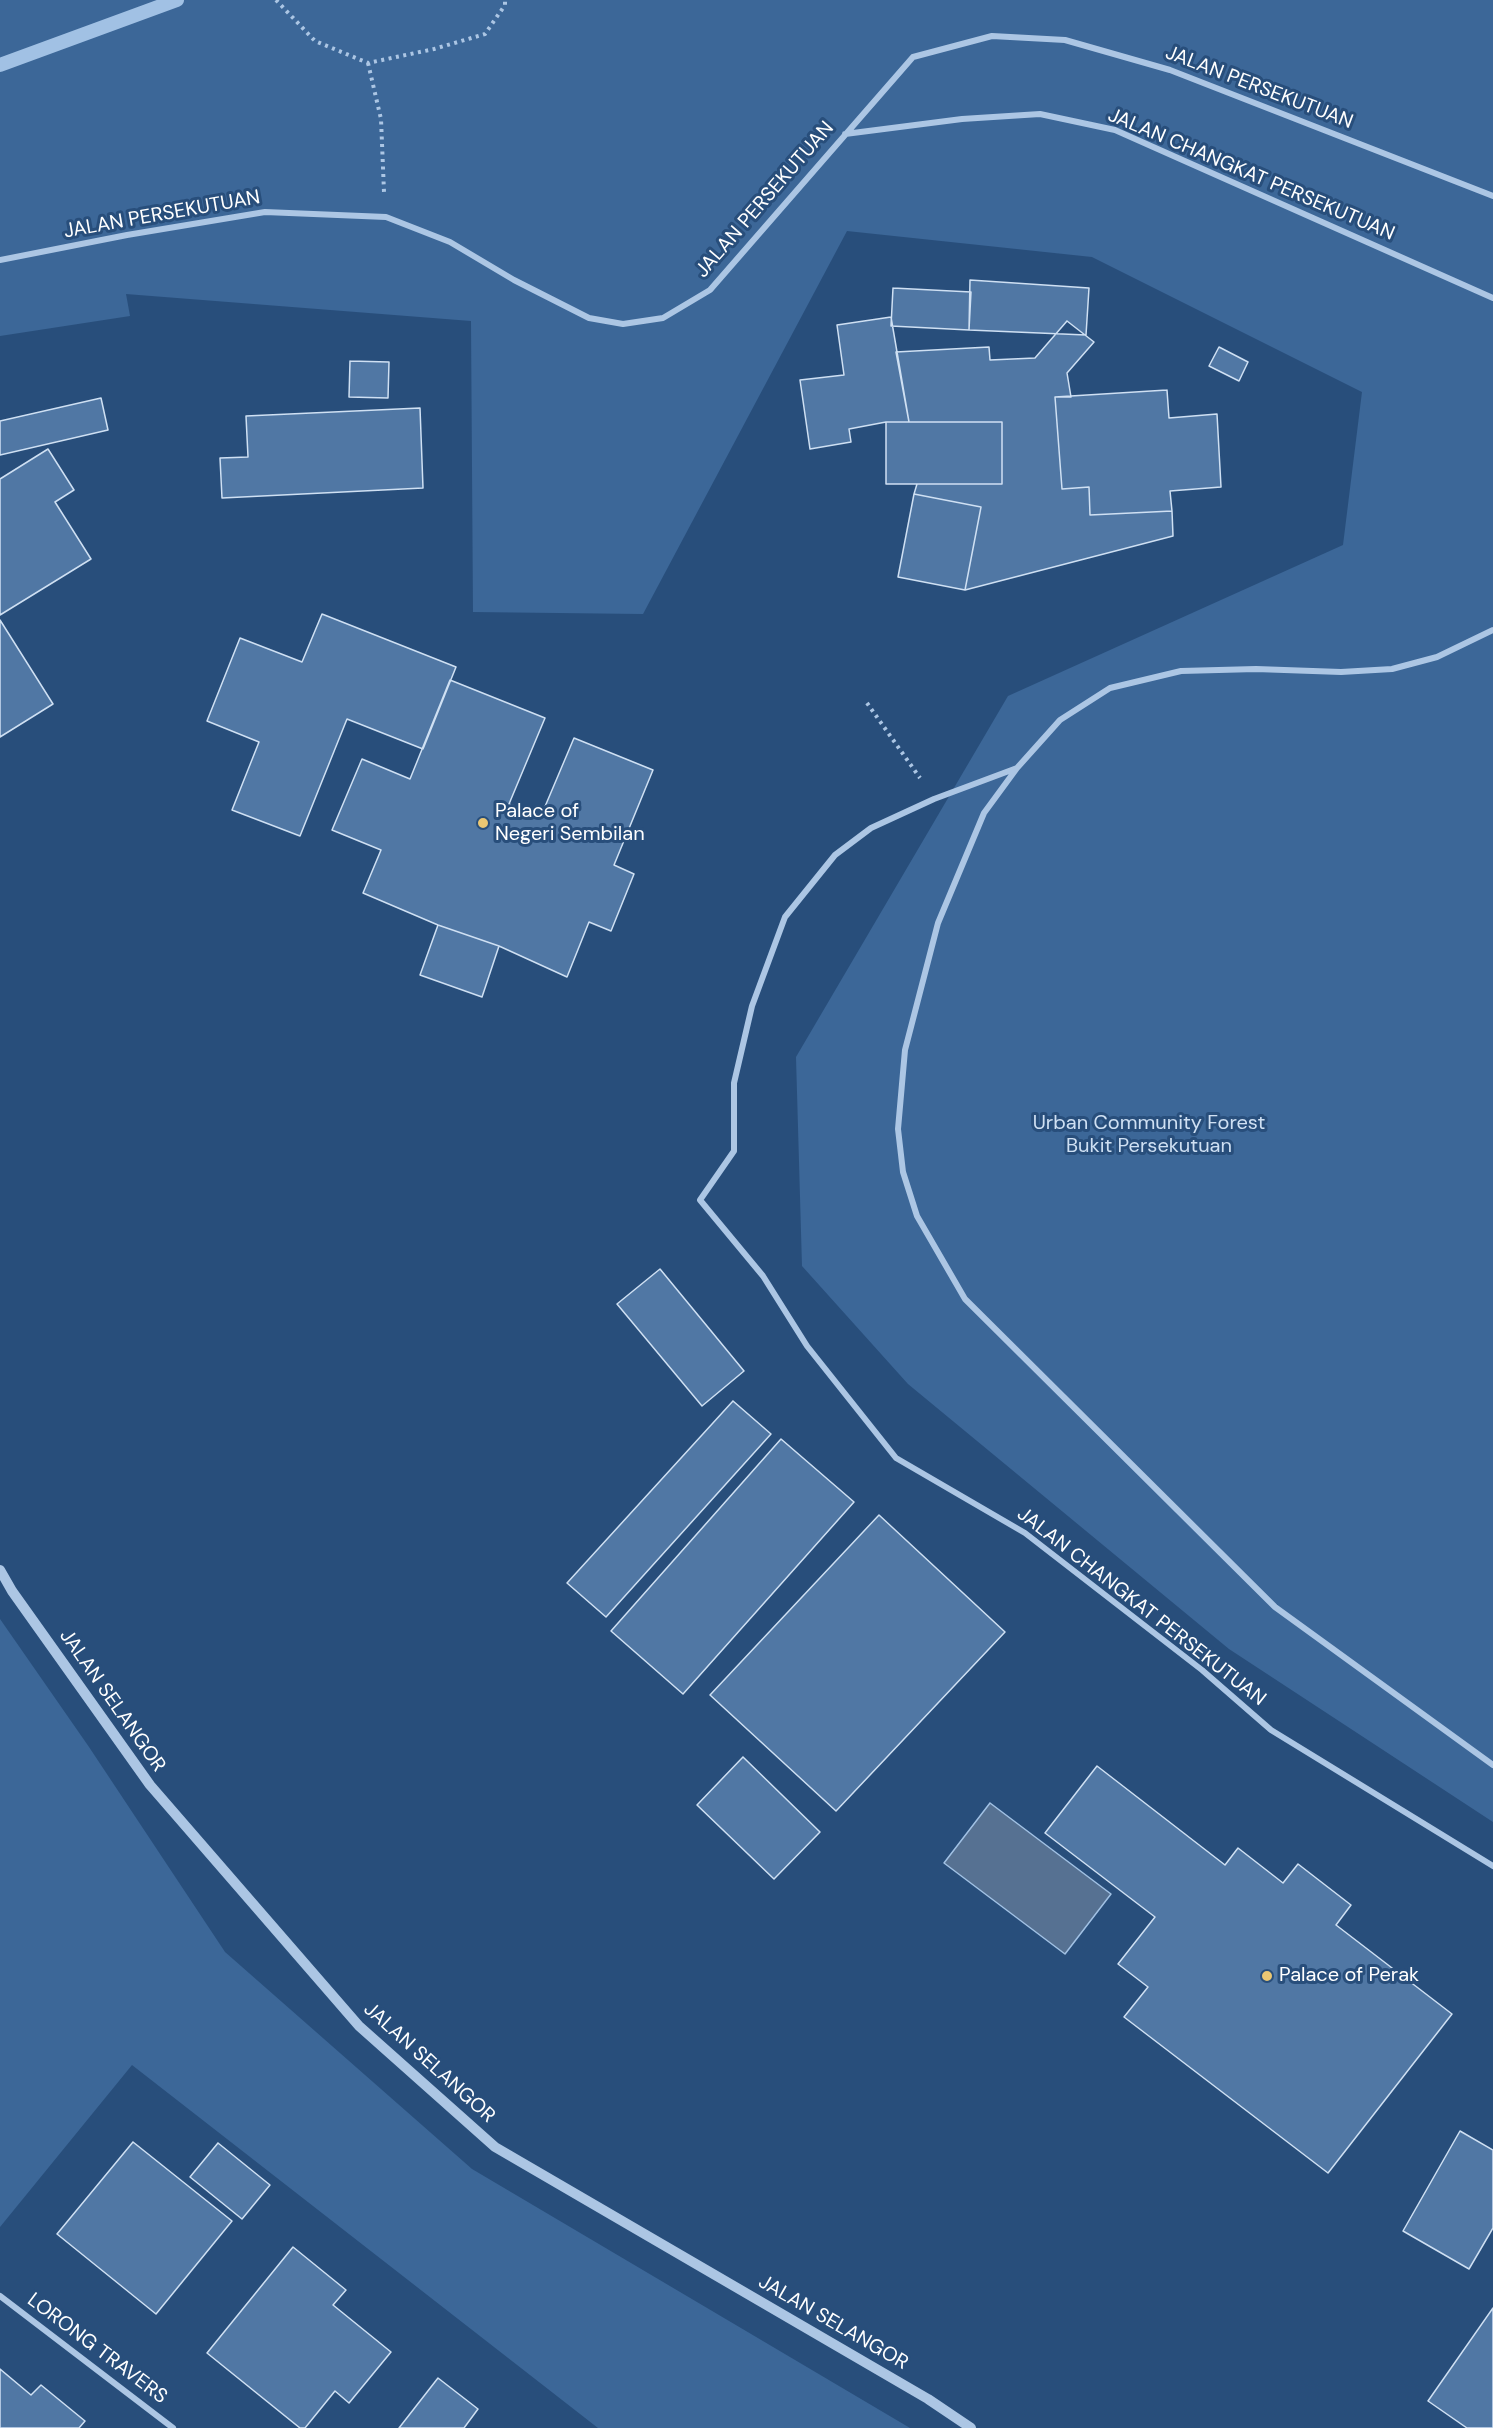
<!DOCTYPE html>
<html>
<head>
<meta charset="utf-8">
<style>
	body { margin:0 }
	canvas { display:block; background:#284e7b }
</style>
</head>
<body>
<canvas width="1493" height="2428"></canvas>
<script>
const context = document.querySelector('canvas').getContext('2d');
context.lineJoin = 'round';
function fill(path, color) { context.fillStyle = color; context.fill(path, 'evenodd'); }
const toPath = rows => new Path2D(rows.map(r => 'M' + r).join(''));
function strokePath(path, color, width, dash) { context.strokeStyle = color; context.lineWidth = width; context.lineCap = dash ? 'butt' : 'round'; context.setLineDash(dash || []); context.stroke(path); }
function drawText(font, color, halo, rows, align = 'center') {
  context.font = font + ' "DM Sans",sans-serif'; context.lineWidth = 6; context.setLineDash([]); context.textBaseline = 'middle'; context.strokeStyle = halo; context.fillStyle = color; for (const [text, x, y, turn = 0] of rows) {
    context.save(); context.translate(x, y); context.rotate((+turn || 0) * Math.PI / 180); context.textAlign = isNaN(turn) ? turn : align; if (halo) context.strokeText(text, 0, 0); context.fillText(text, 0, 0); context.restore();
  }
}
const green = toPath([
	[0,0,1493,0,1493,1822,1229,1649,908,1384,802,1266,796,1057,1008,696,1343,545,1362,392,1092,257,847,231,643,614,473,612,471,321,126,294,130,316,0,336],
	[0,1619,89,1747,225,1952,472,2169,910,2428,598,2428,132,2065,0,2227]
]);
const water = toPath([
	[990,1803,1111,1894,1065,1954,944,1863,990,1803]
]);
const stream = toPath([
	[0,65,177,0]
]);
const building = toPath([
	[970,280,1089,288,1086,335,969,330,970,280],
	[893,288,971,292,969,330,891,326,893,288],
	[891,317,909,422,886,422,849,429,851,442,810,449,800,380,844,375,837,325,891,317],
	[1067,321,1094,342,1067,373,1071,397,1055,397,1062,489,1089,487,1090,515,1172,511,1173,536,965,590,981,507,914,494,917,484,1002,484,1002,422,909,422,896,352,989,347,990,360,1035,358,1067,321],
	[1219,347,1248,362,1239,381,1209,366,1219,347],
	[350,361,389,362,388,398,349,397,350,361],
	[1167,390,1169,418,1217,414,1221,487,1170,491,1172,511,1090,515,1089,487,1062,489,1055,397,1167,390],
	[101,398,108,430,0,455,0,421,101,398],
	[420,408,423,488,222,498,220,458,248,457,246,416,420,408],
	[886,422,1002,422,1002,484,886,484,886,422],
	[48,449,74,490,55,502,91,559,0,615,0,479,48,449],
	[914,494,981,507,965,590,898,577,914,494],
	[322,614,456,667,423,749,347,719,300,836,232,810,259,742,207,721,240,638,302,662,322,614],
	[0,620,53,704,0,737,0,620],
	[450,680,545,718,509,804,541,816,574,738,653,770,614,865,634,874,611,931,589,922,567,977,499,946,438,925,363,893,381,850,332,830,362,759,410,779,450,680],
	[438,925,499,946,482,997,420,975,438,925],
	[660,1269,744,1371,702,1406,617,1304,660,1269],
	[733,1401,771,1434,606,1617,567,1583,733,1401],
	[781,1439,854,1502,683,1694,611,1631,781,1439],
	[879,1515,1005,1632,836,1811,710,1695,879,1515],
	[743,1757,820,1832,774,1879,697,1805,743,1757],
	[1097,1766,1225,1865,1238,1848,1283,1883,1298,1864,1351,1905,1336,1925,1452,2014,1328,2173,1124,2017,1148,1987,1118,1964,1155,1917,1045,1833,1097,1766],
	[1460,2131,1493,2150,1493,2228,1469,2269,1403,2231,1460,2131],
	[133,2142,232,2221,156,2314,57,2234,133,2142],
	[218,2143,270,2185,242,2219,190,2177,218,2143],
	[293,2247,346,2290,333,2305,391,2352,349,2403,335,2391,305,2428,300,2428,207,2353,293,2247],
	[1493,2308,1493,2428,1467,2428,1428,2401,1493,2308],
	[0,2369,31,2395,41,2385,85,2421,79,2428,0,2428,0,2369],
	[438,2378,478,2409,464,2428,399,2428,438,2378]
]);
const path = toPath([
	[276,0,315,41,368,63,434,49,485,34,505,5,505,0],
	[368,63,381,119,384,192],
	[867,703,920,778]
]);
const minor = toPath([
	[845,134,962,119,1040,114,1115,130,1493,298],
	[0,260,127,235,265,212,386,217,450,242,514,280,589,318,623,324,663,318,710,290,913,57,992,36,1065,40,1170,70,1493,196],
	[1493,630,1437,657,1392,669,1341,672,1256,669,1181,671,1110,688,1060,720,1017,768,984,813,938,923,905,1050,898,1129,903,1172,917,1216,965,1299,1275,1607,1493,1765],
	[1017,768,934,799,871,828,835,855,785,917,752,1006,734,1083,734,1151,700,1200,763,1276,807,1346,896,1458,1025,1533,1202,1670,1271,1730,1493,1866],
	[0,2296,173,2428]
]);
const tertiary = toPath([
	[0,1570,12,1591,150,1785,359,2026,495,2147,928,2399,971,2428]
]);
const markers = [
	[483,823,6,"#ebc773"],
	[1267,1976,6,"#ebc773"]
];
const streetNames = [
	["JALAN PERSEKUTUAN",1259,88,21],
	["JALAN CHANGKAT PERSEKUTUAN",1251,175,23],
	["JALAN PERSEKUTUAN",765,200,-49],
	["JALAN PERSEKUTUAN",162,215,-10],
	["JALAN CHANGKAT PERSEKUTUAN",1141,1607,38],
	["JALAN SELANGOR",112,1701,55],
	["JALAN SELANGOR",429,2063,42],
	["JALAN SELANGOR",833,2323,30],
	["LORONG TRAVERS",97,2349,37]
];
const poiNames = [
	["Palace of",495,812],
	["Negeri Sembilan",495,835],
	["Palace of Perak",1279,1976]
];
const parkNames = [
	["Urban Community Forest",1149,1124],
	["Bukit Persekutuan",1149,1147]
];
fill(green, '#3c6798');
fill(water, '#567192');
strokePath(water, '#a1c1e4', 1.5);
strokePath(stream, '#a1c1e4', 14);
fill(building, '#5077a4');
strokePath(building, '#cfe0f3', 1.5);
strokePath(path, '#acc6e4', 4, [3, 4.5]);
strokePath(minor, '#acc6e4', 6);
strokePath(tertiary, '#acc6e4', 10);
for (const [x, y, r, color] of markers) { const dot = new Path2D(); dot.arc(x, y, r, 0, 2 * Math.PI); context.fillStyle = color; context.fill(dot); strokePath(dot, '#284e7b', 2); }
drawText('20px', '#fff', '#284e7b', streetNames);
drawText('20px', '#fff', '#284e7b', poiNames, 'left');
drawText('20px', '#cfe0f3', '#284e7b', parkNames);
</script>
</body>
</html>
